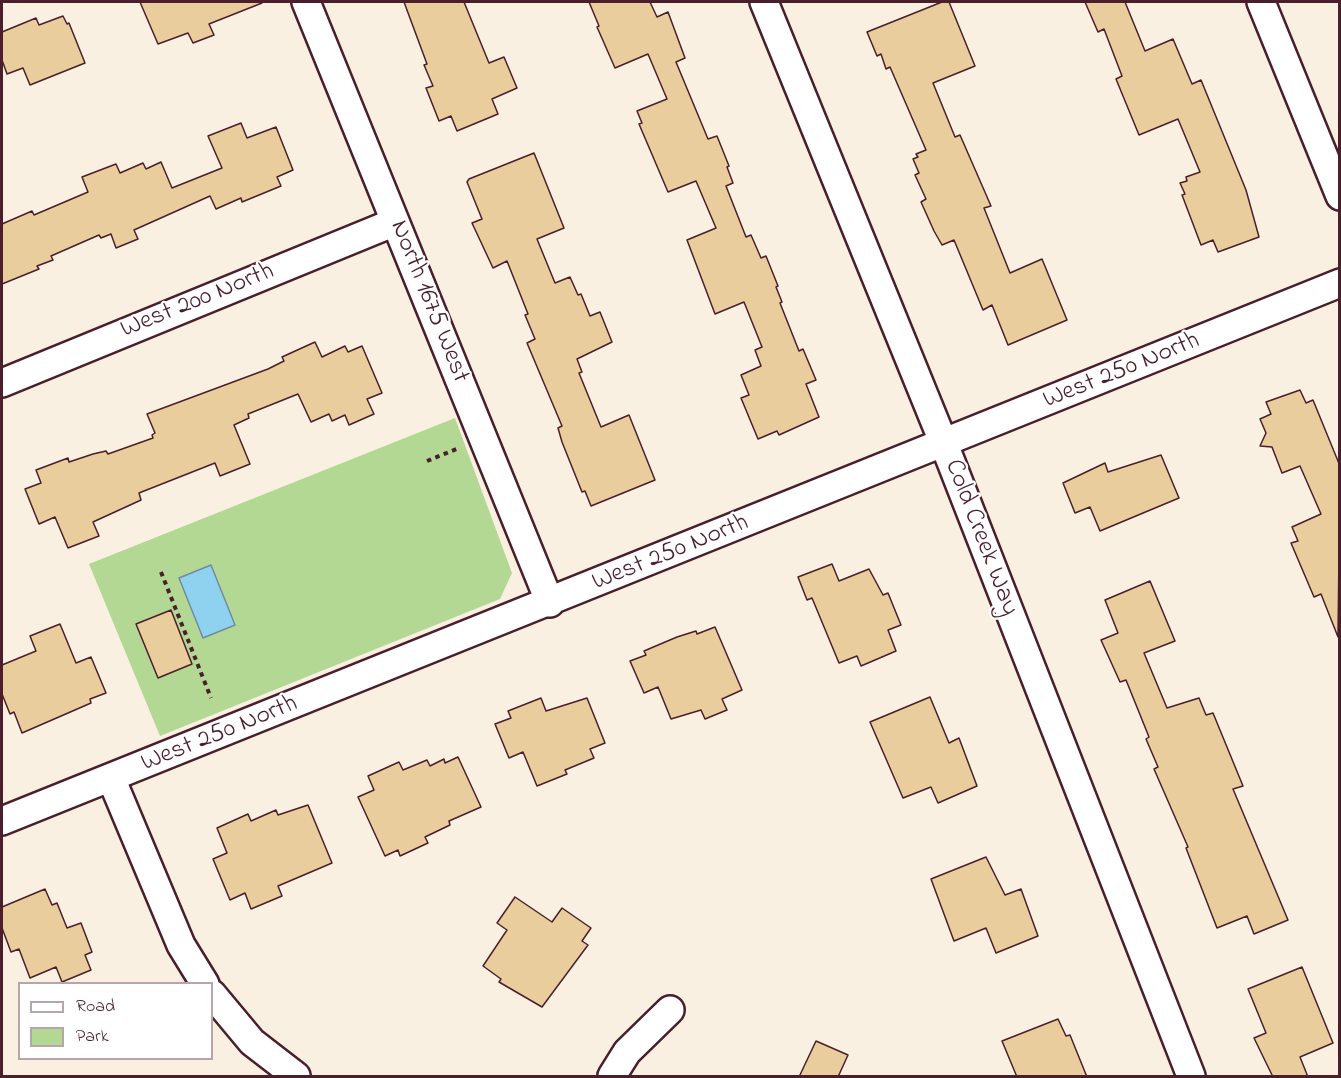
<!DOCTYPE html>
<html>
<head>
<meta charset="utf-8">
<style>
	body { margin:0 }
	#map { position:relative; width:1341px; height:1078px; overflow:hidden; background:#f9f0e2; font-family:"Indie Flower",sans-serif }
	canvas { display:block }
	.frame { position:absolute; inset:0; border:3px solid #4a1f2b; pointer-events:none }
	.legend { position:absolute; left:18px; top:982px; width:195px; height:78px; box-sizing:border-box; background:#fff; border:2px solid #b7a5aa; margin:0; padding:8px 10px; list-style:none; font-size:18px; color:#4a1f2b }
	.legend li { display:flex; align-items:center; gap:12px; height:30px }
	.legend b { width:30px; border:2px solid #b7a5aa }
</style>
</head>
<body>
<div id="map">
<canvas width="1341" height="1078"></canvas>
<div class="frame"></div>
<ul class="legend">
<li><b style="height:8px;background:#fff"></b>Road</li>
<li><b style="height:16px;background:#b3d893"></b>Park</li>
</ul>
</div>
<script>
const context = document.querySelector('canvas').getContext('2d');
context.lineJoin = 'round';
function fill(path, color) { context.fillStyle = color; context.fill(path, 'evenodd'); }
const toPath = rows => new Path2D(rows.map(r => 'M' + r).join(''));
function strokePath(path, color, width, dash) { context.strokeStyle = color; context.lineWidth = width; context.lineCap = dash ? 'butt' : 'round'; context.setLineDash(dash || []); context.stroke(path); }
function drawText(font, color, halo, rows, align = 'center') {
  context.font = font + ' "Indie Flower",sans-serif'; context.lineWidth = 4.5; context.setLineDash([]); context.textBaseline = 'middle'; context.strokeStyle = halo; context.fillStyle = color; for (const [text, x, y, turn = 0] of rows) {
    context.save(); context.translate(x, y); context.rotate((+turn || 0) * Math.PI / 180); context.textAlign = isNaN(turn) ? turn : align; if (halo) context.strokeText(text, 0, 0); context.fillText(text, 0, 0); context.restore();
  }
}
const green = toPath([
	[455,418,512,573,500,599,160,736,89,564]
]);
const water = toPath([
	[211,565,235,625,203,638,179,578,211,565]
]);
const building = toPath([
	[140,2,261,2,262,3,209,24,214,35,193,43,188,33,158,44,140,2],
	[404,2,464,2,489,63,504,57,517,88,492,99,498,114,457,131,451,116,439,121,426,88,433,86,424,65,427,64,404,2],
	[589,2,650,2,657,17,668,12,685,58,676,62,708,139,717,136,729,166,727,167,733,183,726,186,746,237,751,235,761,258,766,256,778,286,776,287,782,302,780,303,799,351,803,349,816,380,806,384,819,417,779,435,777,431,758,439,741,398,749,395,741,375,761,366,755,350,762,347,744,302,715,314,687,240,716,228,696,181,668,192,639,124,642,123,637,111,667,99,648,54,615,68,597,27,599,26,589,2],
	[942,2,949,2,975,66,933,83,955,137,960,135,991,206,984,208,1010,273,1042,259,1067,320,1008,345,992,305,983,310,954,240,942,245,934,231,921,202,926,199,915,175,919,173,913,159,918,157,916,154,926,150,890,67,886,69,881,54,877,56,867,32,942,2],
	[1085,2,1125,2,1145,51,1173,39,1192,84,1201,80,1246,190,1259,237,1218,252,1213,240,1201,245,1182,195,1185,194,1180,183,1187,181,1186,177,1200,172,1178,119,1139,135,1116,79,1122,76,1104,29,1098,32,1085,2],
	[63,16,67,24,69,23,85,63,30,85,23,68,7,74,2,60,2,32,36,18,39,25,63,16],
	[241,123,247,138,276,127,293,170,277,177,281,186,242,202,241,198,216,209,210,196,134,230,138,239,116,248,111,234,101,238,99,235,51,256,53,260,37,266,39,269,2,284,2,224,32,211,34,215,88,192,82,177,116,164,120,173,143,163,146,169,161,162,172,188,222,168,208,136,241,123],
	[534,153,564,228,537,239,555,283,570,277,578,295,581,294,590,316,600,312,612,342,577,359,582,372,579,373,601,427,629,415,655,480,591,506,585,491,582,492,562,442,558,428,562,426,527,343,535,339,525,315,528,314,507,261,493,268,472,223,482,219,467,182,469,179,534,153],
	[315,342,322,357,345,346,348,352,362,346,382,393,367,399,374,414,349,425,345,415,332,421,329,414,311,422,298,394,248,414,249,418,234,425,250,464,220,476,215,463,139,493,141,500,93,522,99,536,68,548,55,517,39,524,25,489,41,483,36,470,68,458,69,462,93,454,106,451,108,454,153,438,152,435,155,433,147,414,268,369,284,361,282,357,315,342],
	[1300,390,1306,403,1313,400,1340,466,1338,637,1321,594,1314,597,1291,543,1298,541,1292,527,1321,514,1300,466,1282,473,1272,447,1260,446,1266,433,1260,419,1271,414,1266,402,1300,390],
	[1161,455,1179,498,1100,531,1090,507,1075,513,1063,483,1105,463,1108,472,1161,455],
	[832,564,839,581,869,569,883,595,888,593,901,625,888,630,896,651,861,666,857,656,839,663,812,598,807,600,798,577,832,564],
	[1150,581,1175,641,1144,653,1167,708,1199,698,1206,715,1213,713,1243,786,1233,789,1288,920,1254,934,1247,916,1217,928,1186,848,1188,847,1154,769,1158,767,1146,739,1149,737,1126,680,1120,682,1101,640,1118,633,1105,600,1150,581],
	[171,610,192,664,158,678,136,624,171,610],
	[60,624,76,663,91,657,106,693,90,699,91,703,22,733,14,712,10,714,2,694,2,665,36,651,30,636,60,624],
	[715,627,742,690,722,699,727,710,705,719,701,710,671,719,658,687,644,693,630,661,646,655,644,651,677,637,696,631,697,634,715,627],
	[930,697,949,743,959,738,977,786,938,803,931,787,903,798,870,722,930,697],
	[541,698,546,711,587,698,605,743,590,749,594,758,565,770,567,774,537,786,523,752,509,758,495,724,511,718,508,711,541,698],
	[458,757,481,807,449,821,450,825,425,837,428,843,400,856,398,850,385,856,358,797,374,790,368,776,399,762,403,770,427,760,430,766,444,759,445,763,458,757],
	[308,805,332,863,278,886,282,896,251,909,245,893,230,900,213,859,227,853,217,828,248,814,251,821,276,810,278,815,308,805],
	[986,857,1005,895,1021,889,1038,936,996,953,986,928,954,941,931,879,986,857],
	[45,889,52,905,57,903,67,928,81,923,92,952,85,955,91,970,62,982,56,967,30,978,19,949,11,952,2,928,2,907,45,889],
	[515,897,552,922,562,908,591,928,582,941,588,945,542,1007,499,982,501,979,483,966,507,930,497,923,515,897],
	[1302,967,1333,1043,1300,1057,1308,1077,1273,1077,1254,1038,1266,1033,1248,989,1302,967],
	[1058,1019,1066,1036,1070,1035,1087,1077,1017,1077,1002,1041,1058,1019],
	[816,1041,848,1055,838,1077,799,1077,816,1041]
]);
const path = toPath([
	[427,461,459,448],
	[161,572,211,698]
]);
const street = toPath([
	[306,2,550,603],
	[764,2,944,444,1191,1076],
	[1261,2,1340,196],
	[2,383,395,222],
	[111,778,181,945,205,984],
	[2,821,1340,283],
	[212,994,252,1042,296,1076],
	[612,1076,627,1052,670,1010]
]);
const streetNames = [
	["West 200 North",198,302,-22],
	["North 1675 West",428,302,68],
	["West 250 North",1122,372,-22],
	["Cold Creek Way",980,538,69],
	["West 250 North",671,554,-22],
	["West 250 North",220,735,-22]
];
fill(green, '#b3d893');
fill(water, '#8ed2ef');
strokePath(water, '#738aa1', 1.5);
fill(building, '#eacd9d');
strokePath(building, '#4a1f2b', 1.5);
strokePath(street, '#4a1f2b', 32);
strokePath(path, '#4a1f2b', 4, [4.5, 4.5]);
strokePath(street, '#fff', 27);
drawText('26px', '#4a1f2b', '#fff', streetNames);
</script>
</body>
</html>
